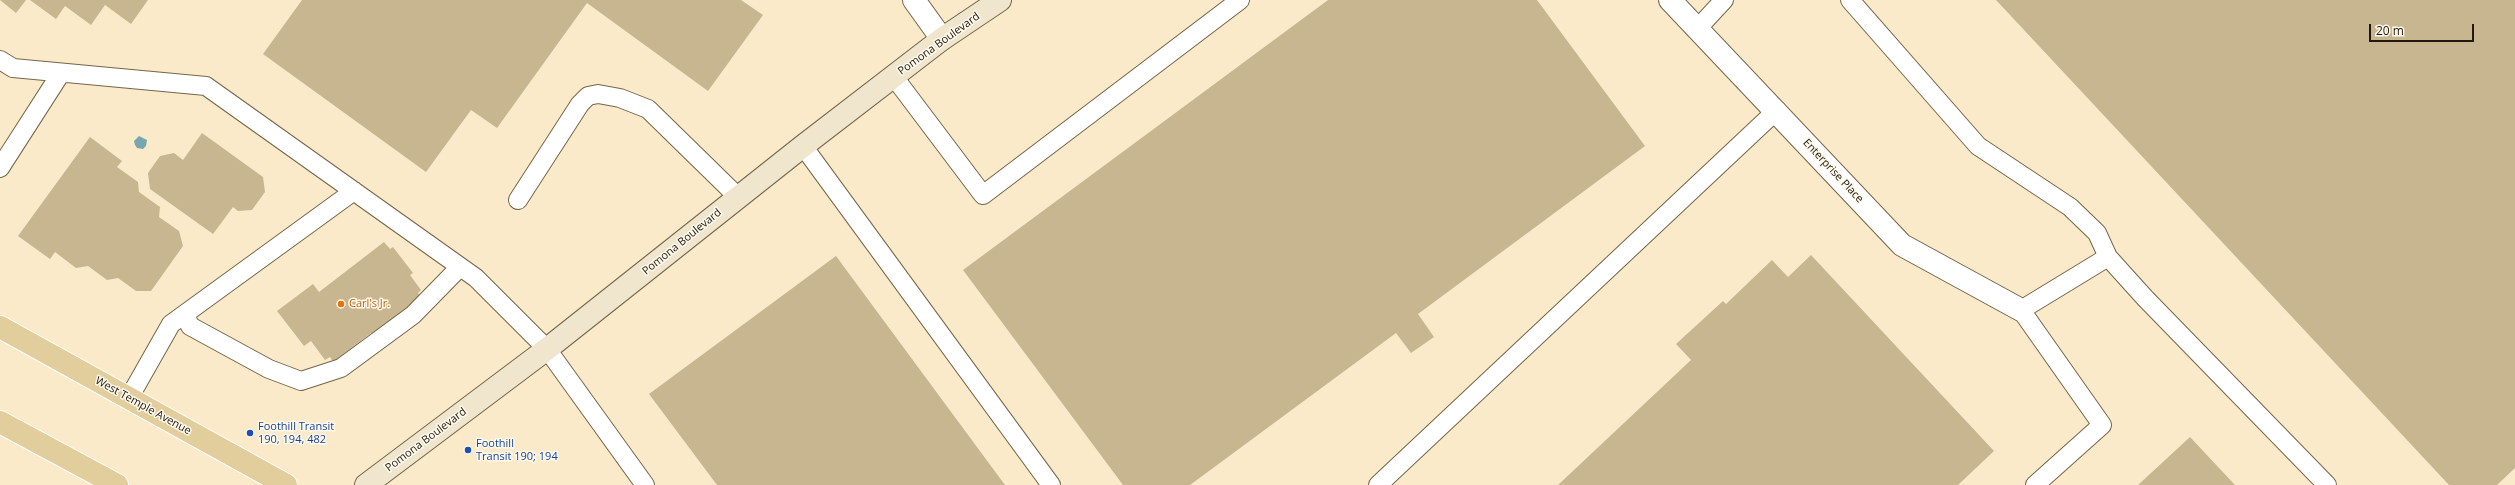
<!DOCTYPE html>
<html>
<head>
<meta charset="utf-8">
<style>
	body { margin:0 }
	#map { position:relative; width:2515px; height:485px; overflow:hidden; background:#faeaca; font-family:"Open Sans",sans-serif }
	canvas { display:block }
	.scale { position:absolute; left:2369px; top:24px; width:105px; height:18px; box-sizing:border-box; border:2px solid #201a0e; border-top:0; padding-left:5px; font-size:12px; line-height:14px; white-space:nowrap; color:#201a0e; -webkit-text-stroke:3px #fff9ec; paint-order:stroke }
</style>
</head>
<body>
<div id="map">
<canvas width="2515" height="485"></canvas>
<div class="scale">20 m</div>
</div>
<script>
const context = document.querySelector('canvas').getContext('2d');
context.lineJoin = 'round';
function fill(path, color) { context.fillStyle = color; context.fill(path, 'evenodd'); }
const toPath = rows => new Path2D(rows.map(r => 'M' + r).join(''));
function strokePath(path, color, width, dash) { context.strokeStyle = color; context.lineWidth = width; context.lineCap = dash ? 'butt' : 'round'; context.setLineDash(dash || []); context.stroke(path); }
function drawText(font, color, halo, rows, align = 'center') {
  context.font = font + ' "Open Sans",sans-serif'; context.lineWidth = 3; context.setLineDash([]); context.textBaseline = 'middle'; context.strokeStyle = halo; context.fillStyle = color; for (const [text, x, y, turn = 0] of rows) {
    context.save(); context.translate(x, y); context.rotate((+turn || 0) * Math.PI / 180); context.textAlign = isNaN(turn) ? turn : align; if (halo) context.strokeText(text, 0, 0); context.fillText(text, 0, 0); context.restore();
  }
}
const water = toPath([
	[139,136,147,140,146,146,143,149,137,148,135,145,134,141]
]);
const building = toPath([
	[0,0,26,0,16,13],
	[30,0,148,0,131,24,105,5,91,25,65,6,56,19],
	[302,0,741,0,763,15,708,91,587,3,497,128,471,110,426,172,263,54],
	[1328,0,1537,0,1645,146,1418,314,1434,337,1411,353,1396,333,1190,485,1123,485,963,270],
	[1996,0,2515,0,2515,468,2497,485,2449,485],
	[202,133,263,177,265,192,252,210,238,211,233,207,213,234,150,189,148,173,160,156,174,153,183,160],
	[90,137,122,161,117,167,138,182,139,192,160,207,159,217,179,231,183,246,151,291,136,291,118,278,107,280,88,266,76,268,55,252,50,259,18,236],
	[384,242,390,249,393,247,413,273,410,275,421,290,418,293,424,301,375,337,371,333,333,362,330,357,325,360,311,341,304,346,277,311,313,284,319,292],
	[1811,255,1994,451,1958,485,1558,485,1691,360,1676,344,1723,301,1726,304,1772,260,1788,277],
	[836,256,1005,485,717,485,649,394],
	[2190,437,2235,485,2138,485]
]);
const lane = toPath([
	[1850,0,1978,146,2070,207,2097,233,2108,257,2021,310,2102,425,2035,485],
	[1698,28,1724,0],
	[0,60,13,68,206,86,476,278,547,349,645,485],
	[894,77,983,195,1240,0],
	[803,146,1051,485],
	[0,168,61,73],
	[518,200,580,104,588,96,598,94,620,98,648,109,738,197],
	[2108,257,2145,298,2327,485],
	[185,314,190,326,269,369,301,381,341,368,413,315,460,267],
	[129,398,171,324,354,191],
	[1378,485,1777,110]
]);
const street = toPath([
	[914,0,942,39],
	[1670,0,1902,245,2021,310]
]);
const secondary = toPath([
	[366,485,547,349,803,146,942,39,1000,0]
]);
const primary = toPath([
	[0,327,286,485],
	[0,422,117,485]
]);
const markers = [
	[341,304,4,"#e8710a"],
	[250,433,4,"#1a4fb4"],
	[468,450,4,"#1a4fb4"]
];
const streetNames = [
	["Pomona Boulevard",939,44,-36],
	["Enterprise Place",1833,171,47],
	["Pomona Boulevard",682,242,-39],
	["West Temple Avenue",143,406,29],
	["Pomona Boulevard",426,440,-37]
];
const foodNames = [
	["Carl's Jr.",349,304]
];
const transitNames = [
	["Foothill Transit",258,427],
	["190, 194, 482",258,440],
	["Foothill",476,444],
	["Transit 190; 194",476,457]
];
fill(water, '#76a7b0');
fill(building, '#c8b691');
strokePath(lane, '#746649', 20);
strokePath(street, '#746649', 24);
strokePath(secondary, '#746649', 24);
strokePath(primary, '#fff', 24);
strokePath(lane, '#fff', 18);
strokePath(street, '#fff', 22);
strokePath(secondary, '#f0e6ce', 22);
strokePath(primary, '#e2cd9d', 22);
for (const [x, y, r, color] of markers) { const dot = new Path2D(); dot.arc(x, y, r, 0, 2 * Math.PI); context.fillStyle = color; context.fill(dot); strokePath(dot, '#fff9ec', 1.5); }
drawText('11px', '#201a0e', '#fff9ec', streetNames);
drawText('11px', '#c56008', '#fff9ec', foodNames, 'left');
drawText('11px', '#164399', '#fff9ec', transitNames, 'left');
</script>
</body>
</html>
